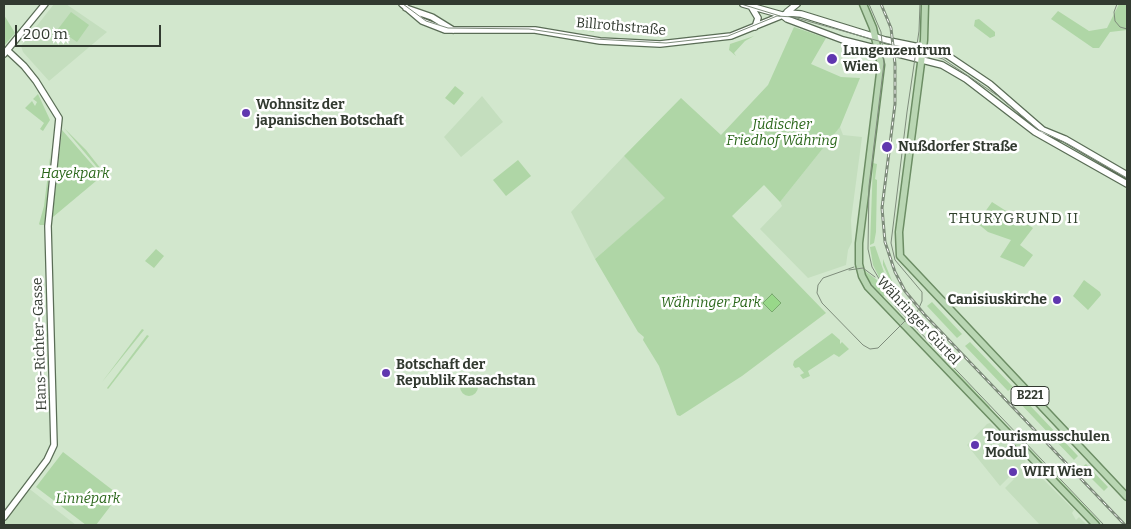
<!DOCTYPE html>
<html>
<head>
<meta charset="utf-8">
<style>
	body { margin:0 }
	#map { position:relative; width:1131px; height:529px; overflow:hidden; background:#d2e7cd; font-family:Bitter,serif }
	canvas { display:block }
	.frame { position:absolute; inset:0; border:5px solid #323a30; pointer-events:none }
	.scale { position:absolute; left:15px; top:25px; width:146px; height:22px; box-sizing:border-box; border:2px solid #323a30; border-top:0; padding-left:6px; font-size:15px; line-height:18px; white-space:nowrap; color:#323a30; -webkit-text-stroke:4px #fff; paint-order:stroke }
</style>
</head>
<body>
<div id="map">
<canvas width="1131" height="529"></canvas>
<div class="frame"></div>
<div class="scale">200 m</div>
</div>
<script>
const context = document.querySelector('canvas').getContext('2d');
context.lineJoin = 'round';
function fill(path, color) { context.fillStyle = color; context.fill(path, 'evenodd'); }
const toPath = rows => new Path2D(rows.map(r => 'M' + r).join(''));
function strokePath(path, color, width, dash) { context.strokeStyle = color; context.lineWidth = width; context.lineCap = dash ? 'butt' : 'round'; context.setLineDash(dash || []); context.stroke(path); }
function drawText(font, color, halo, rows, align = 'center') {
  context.font = font + ' Bitter,serif'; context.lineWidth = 5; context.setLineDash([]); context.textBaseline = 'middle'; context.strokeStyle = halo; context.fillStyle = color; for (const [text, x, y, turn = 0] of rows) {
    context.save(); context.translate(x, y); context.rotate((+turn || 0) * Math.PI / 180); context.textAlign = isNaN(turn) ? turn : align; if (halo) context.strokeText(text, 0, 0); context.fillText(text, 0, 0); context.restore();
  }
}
const built = toPath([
	[54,4,66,4,107,32,49,81,23,52,21,46],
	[482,96,503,122,461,157,444,137],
	[840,127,843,135,862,137,851,220,852,242,848,250,846,265,808,278,760,229,782,206,780,202],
	[624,156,666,198,595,259,571,212],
	[990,423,1026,461,1022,466,1026,468,1029,465,1074,510,1072,513,1076,520,1079,517,1087,525,1040,525,1005,488,1014,479,1010,476,1000,486,967,445,987,424],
	[27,487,76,525,4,525,4,517]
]);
const green = toPath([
	[1119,4,1127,4,1127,30,1110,32,1099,48,1093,48,1051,19,1058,11,1089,31,1107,28],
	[71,12,89,25,77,42,58,29],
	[4,15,15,33,4,46],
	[585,16,595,25,594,32,576,29],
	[979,19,995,32,995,36,990,38,974,26,975,20],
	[794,27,826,38,811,64,841,77,860,78,840,127,780,202,764,185,732,216,826,313,742,376,680,416,677,415,659,366,643,340,644,337,638,332,595,259,665,198,624,156,681,98,721,135,768,85],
	[754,36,745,41,734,53,736,56,729,50,730,44],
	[455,86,464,93,454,105,445,98],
	[38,94,50,120,43,131,40,129,44,123,25,108,32,101,35,106,37,102,33,99],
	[64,128,86,150,101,169,103,170,101,172],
	[62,130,102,176,53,217,53,212],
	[51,150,45,225,40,225,39,224,44,206],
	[518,160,531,176,506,196,493,180],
	[873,163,877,164,875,179,877,180,876,232,874,243,870,245],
	[992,202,1033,228,1020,245,1033,255,1024,267,1000,257,1011,240,988,232,977,223],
	[875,246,886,278,895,296,906,308,905,310,881,281,873,265,870,247],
	[156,249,164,256,154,268,145,261],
	[883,259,893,283,908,307,894,289,883,265],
	[864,270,877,280,885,295,883,297,869,281],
	[1084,280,1100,292,1101,295,1088,310,1073,296],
	[932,302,962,334,957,338,927,306],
	[142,329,144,330,102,382],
	[832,333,840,340,840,344,842,342,849,349,839,357,834,354,828,358,808,371,810,376,803,379,800,375,804,373,799,367,795,368,793,365,794,361],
	[147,335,149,336,108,389,107,388],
	[970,342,1013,387,1008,391,965,346],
	[953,368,990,407,989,408,952,369],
	'460 387a9 9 0 1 1 18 0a9 9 0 1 1-18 0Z',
	[1020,395,1078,456,1074,460,1016,399],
	[996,413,1079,500,1103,525,1082,505],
	[63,452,119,495,96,525,86,525,36,487],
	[1086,464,1108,487,1104,491,1081,468]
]);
const water = toPath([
	[772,294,781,303,772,312,763,303,772,294]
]);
const secondary = toPath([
	[402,4,422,21,445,30,535,30,600,41,660,44,731,36,788,13,801,14,885,40,929,49,947,55,990,84,1043,130,1065,139,1127,175],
	[743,4,782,15,787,19,843,40,942,65,966,79,1035,132,1127,184],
	[406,8,432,17,453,30],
	[752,8,758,18,755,27],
	[787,12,797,4],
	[4,54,45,4],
	[4,517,47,460,54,445,48,226,59,118,36,81,24,66,8,51]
]);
const primary = toPath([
	[863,4,873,28,881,65,859,243,859,264,862,276,868,287,1096,525],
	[925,4,924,40,899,232,900,256,1127,497]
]);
const tram = toPath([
	[403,4,426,21,448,28,529,29,595,39,666,43,728,36,777,16,793,17,943,59,998,96,1039,130,1068,144,1127,178],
	[741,4,780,16],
	[869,4,881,32,884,63,869,186,868,249,872,267,896,307,1104,525],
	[1117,4,1114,12,1115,21,1120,27,1127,29],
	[854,267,823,278,818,285,817,293,822,303,863,345,870,349,878,348,912,314],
	[849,270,863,268,875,277],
	[919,327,915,317,922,301,922,292,895,260,891,243,907,112,919,31,920,4]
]);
const rail = toPath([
	[881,4,891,28,895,64,895,104,882,208,885,242,895,272,905,291,924,314,1125,525]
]);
const markers = [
	[832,59,6,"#6037af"],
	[246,113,5,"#6037af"],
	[887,147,6,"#6037af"],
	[1057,300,5,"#6037af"],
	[386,373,5,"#6037af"],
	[975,445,5,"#6037af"],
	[1013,472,5,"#6037af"]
];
const shields = [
	[1030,396,38]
];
const shieldNames = [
	["B221",1030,396]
];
const streetNames = [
	["Billrothstraße",621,27,5],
	["Währinger Gürtel",918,321,47],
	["Hans-Richter-Gasse",40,344,-92]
];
const poiNames = [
	["Lungenzentrum",843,51],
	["Wien",843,67],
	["Wohnsitz der",256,105],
	["japanischen Botschaft",256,121],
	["Nußdorfer Straße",898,147],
	["Canisiuskirche",1047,300,"right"],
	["Botschaft der",396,365],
	["Republik Kasachstan",396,381],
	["Tourismusschulen",985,437],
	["Modul",985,453],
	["WIFI Wien",1023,472]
];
const parkNames = [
	["Jüdischer",782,125],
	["Friedhof Währing",782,141],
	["Hayekpark",75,174],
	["Währinger Park",711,303],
	["Linnépark",88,499]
];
const neighbourhoodNames = [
	["THURYGRUND II",1014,219]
];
fill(built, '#c4debe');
fill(green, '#afd6a6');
fill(water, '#98d889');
strokePath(water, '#79a96e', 1);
strokePath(secondary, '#5a6d56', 8);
strokePath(primary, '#6c8d64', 9);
strokePath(secondary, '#fff', 5.5);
strokePath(primary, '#b9d6b3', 6);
strokePath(tram, '#7e8c7b', 1);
strokePath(rail, '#7e8c7b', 3);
strokePath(rail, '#fff', 1, [4]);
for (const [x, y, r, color] of markers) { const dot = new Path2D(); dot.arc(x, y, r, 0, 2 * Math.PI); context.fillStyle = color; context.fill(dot); strokePath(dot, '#fff', 2); }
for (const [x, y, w] of shields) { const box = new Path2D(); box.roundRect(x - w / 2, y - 9.5, w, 19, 4); context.fillStyle = '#fff'; context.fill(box); strokePath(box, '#323a30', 1); }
drawText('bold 12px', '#323a30', null, shieldNames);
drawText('14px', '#323a30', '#fff', streetNames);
drawText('bold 14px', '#323a30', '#fff', poiNames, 'left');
drawText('italic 14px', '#2b671b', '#fff', parkNames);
context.letterSpacing = '1px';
drawText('15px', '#2f402b', '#fff', neighbourhoodNames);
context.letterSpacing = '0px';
</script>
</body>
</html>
